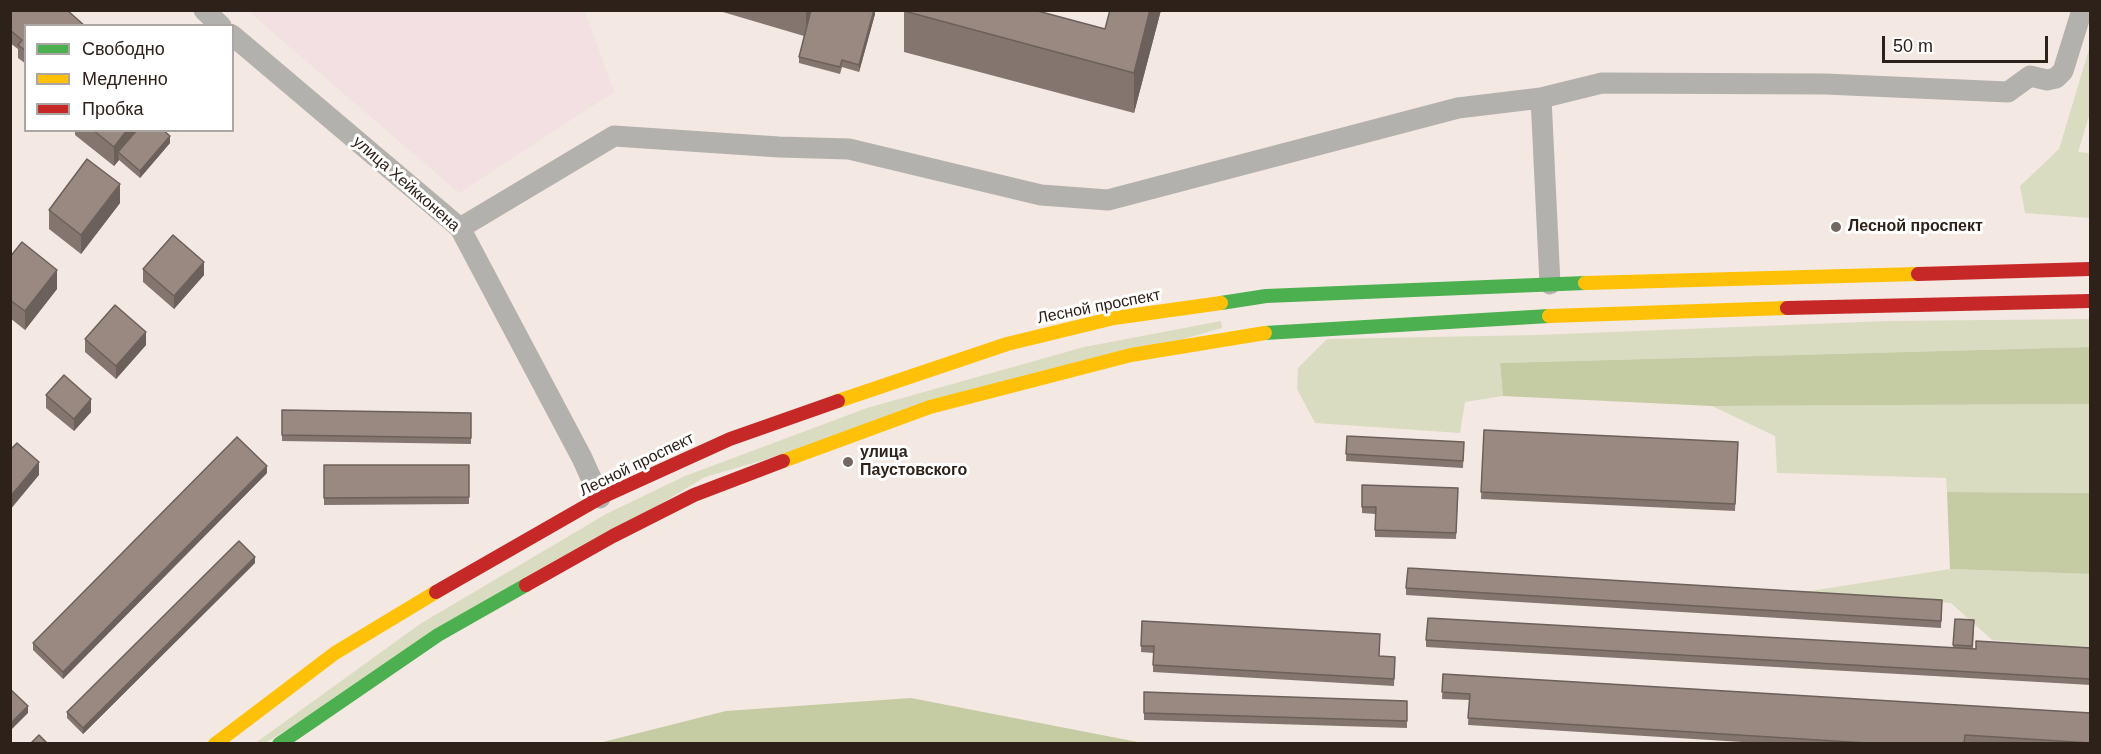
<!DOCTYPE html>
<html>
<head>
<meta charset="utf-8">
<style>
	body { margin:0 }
	#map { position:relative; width:2101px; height:754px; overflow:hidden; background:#f4e8e2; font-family:Arial,sans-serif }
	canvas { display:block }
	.frame { position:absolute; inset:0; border:12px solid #2e211a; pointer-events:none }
	.legend { position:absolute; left:24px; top:24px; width:210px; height:108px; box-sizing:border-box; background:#fff; border:2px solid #aba6a3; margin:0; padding:8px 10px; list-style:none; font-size:18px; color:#2e211a }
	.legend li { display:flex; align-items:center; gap:12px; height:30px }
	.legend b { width:30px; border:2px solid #aba6a3 }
	.scale { position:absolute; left:1882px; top:36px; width:166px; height:27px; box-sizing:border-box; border:3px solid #2e211a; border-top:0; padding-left:8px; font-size:18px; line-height:21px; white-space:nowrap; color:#2e211a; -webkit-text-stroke:4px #fff; paint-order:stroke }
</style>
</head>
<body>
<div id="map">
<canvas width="2101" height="754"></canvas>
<div class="frame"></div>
<ul class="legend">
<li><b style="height:8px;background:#4caf50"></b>Свободно</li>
<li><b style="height:8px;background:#ffc107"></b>Медленно</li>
<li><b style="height:8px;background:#c62828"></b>Пробка</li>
</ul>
<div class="scale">50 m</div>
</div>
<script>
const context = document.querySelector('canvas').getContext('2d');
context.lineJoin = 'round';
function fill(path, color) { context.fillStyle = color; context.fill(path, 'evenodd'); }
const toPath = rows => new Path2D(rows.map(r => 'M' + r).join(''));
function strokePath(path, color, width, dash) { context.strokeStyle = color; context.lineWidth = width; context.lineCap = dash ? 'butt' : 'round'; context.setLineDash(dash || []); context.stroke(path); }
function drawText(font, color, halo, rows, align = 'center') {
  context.font = font + ' Arial,sans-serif'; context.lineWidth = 6; context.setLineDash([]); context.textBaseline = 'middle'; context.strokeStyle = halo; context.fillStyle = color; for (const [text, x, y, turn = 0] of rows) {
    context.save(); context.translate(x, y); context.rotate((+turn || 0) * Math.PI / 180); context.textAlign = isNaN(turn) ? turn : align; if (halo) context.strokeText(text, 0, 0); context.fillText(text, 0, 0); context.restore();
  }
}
const education = toPath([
	[248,11,585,11,614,92,459,193]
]);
const green = toPath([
	[2090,46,2090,113,2078,152,2090,153,2090,218,2025,213,2020,186,2059,149],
	[2090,319,2090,347,1500,363,1503,396,1465,402,1460,433,1315,423,1297,389,1298,368,1327,339,1536,335,1887,321],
	[1221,321,1222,328,705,477,265,743,254,744,420,624,606,514,685,476,867,408,1084,347],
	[2090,404,2090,493,1947,492,1946,478,1777,473,1775,436,1712,406],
	[1950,569,2090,574,2090,648,1992,640,1951,603,1804,592]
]);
const forest = toPath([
	[2090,347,2090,404,1712,406,1503,396,1500,363],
	[1947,492,2090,493,2090,574,1950,569],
	[911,698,1143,743,599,743,726,711]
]);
const street = toPath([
	[204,10,221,26],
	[232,35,460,228,582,458,600,498],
	[1541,98,1550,284],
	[460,228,614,136,779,147,849,149,1041,195,1108,200,1458,108,1541,98,1602,83,1825,84,2008,92,2030,76,2047,80,2056,78,2063,71,2082,10]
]);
const fast = toPath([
	[1221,303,1266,296,1585,283],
	[1265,333,1549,316],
	[279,744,438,635,526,585]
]);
const slow = toPath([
	[1585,283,1918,274],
	[1549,316,1787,308],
	[838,401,1007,344,1114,318,1221,303],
	[783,461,930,407,1131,355,1265,333],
	[215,744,335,653,436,592]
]);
const jam = toPath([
	[1918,274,2090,269],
	[1787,308,2090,301],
	[526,585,613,536,694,495,783,461],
	[436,592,600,498,730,439,838,401]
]);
const wall = toPath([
	[10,10,26,26,26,64,18,58,18,49,10,43],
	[716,10,875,10,875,14,859,72,842,67,840,74,799,63,799,57,804,36],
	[904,10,1105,29,1161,10,1134,113,904,52],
	[75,130,163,130,170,143,140,178,119,160,114,166,75,135],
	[120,203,81,254,49,229,49,210],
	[10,257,57,289,25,330,10,318],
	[143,269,204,275,174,309,143,282],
	[85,339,146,345,116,379,85,352],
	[46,395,91,412,74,431,46,408],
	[282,410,471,413,471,444,282,441],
	[1484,430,1738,442,1735,511,1481,499],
	[1347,436,1464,442,1463,468,1346,461],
	[324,465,469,465,469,504,324,505],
	[267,473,63,679,33,650,33,643],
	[1362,485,1458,488,1456,539,1375,537,1375,514,1362,513],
	[255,563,83,734,67,718,67,712],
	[1406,588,1942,600,1941,628,1406,595],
	[1955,619,1974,627,1973,649,2091,648,2091,685,1426,647,1426,640,1953,648],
	[1142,621,1379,656,1395,657,1394,686,1153,672,1153,653,1141,652],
	[1443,674,2091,713,2091,744,1997,744,1965,742,1965,744,1774,744,1468,725,1469,700,1442,699],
	[1144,692,1407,701,1407,728,1144,720]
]);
const shadedWall = toPath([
	[806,10,813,10,806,37],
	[874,10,875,14,859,72,859,65],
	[1150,10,1161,10,1134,113,1134,73],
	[127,130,142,130,118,152,119,160,114,166,114,147],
	[170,136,170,143,140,178,140,171],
	[120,184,120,203,81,254,81,235],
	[204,262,204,275,174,309,174,296],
	[57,270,57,289,25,330,25,311],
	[146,332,146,345,116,379,116,366],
	[91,399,91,412,74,431,74,419],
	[39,462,39,475,10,510,10,497],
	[267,466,267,473,63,679,63,672],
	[255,557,255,563,83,734,83,728],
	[28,706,28,713,10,731,10,724]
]);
const building = toPath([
	[10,10,67,10,85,26,26,26,26,51,18,45,22,40,10,30,10,10],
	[811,10,874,10,859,65,842,60,840,67,799,57,811,10],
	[904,10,1034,10,1105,29,1110,10,1150,10,1134,73,904,11,904,10],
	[93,130,127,130,114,147,93,130],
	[137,130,163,130,170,136,140,171,118,152,137,130],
	[87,159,120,184,81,235,49,210,87,159],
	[173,235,204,262,174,296,143,269,173,235],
	[22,242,57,270,25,311,10,300,10,257,22,242],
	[115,305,146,332,116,366,85,339,115,305],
	[64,375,91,399,74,419,46,395,64,375],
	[282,410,471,413,471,438,282,435,282,410],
	[1484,430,1738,442,1735,504,1481,492,1484,430],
	[1347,436,1464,442,1463,461,1346,454,1347,436],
	[237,437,267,466,63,672,33,643,237,437],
	[17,443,39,462,10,497,10,450,17,443],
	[324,465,469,465,469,497,324,498,324,465],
	[1362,485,1458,488,1456,533,1375,530,1376,507,1362,507,1362,485],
	[239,541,255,557,83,728,67,712,239,541],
	[1408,568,1942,600,1941,621,1406,588,1408,568],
	[1428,618,1976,649,1976,641,2091,648,2091,679,1426,640,1428,618],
	[1955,619,1974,620,1972,646,1953,645,1955,619],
	[1142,621,1380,634,1379,656,1395,657,1394,679,1153,665,1154,646,1141,646,1142,621],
	[1443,674,2091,713,2091,743,1965,735,1964,744,1882,744,1468,718,1470,694,1442,692,1443,674],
	[10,689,28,706,10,724,10,689],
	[1144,692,1407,701,1407,721,1144,713,1144,692],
	[39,735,48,744,30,744,39,735]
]);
const markers = [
	[1836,227,6,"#736760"],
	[848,462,6,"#736760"]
];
const streetNames = [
	["улица Хейкконена",406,184,41],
	["Лесной проспект",1099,307,-11],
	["Лесной проспект",637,465,-26]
];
const poiNames = [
	["Лесной проспект",1848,227],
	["улица",860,453],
	["Паустовского",860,471]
];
fill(education, '#f3e0e2');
fill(green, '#dadcc2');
fill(forest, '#c5cba3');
strokePath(street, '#b3b1ae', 21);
strokePath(fast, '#4caf50', 14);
strokePath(slow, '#ffc107', 14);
strokePath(jam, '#c62828', 14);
fill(wall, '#84766e');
fill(shadedWall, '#6c605a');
fill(building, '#9a8980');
strokePath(building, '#6c605a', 1.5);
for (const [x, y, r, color] of markers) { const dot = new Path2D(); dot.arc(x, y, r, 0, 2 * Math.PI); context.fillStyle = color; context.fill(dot); strokePath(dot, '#fff', 2); }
drawText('16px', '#2e211a', '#fff', streetNames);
drawText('bold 16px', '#2e211a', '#fff', poiNames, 'left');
</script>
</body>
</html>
